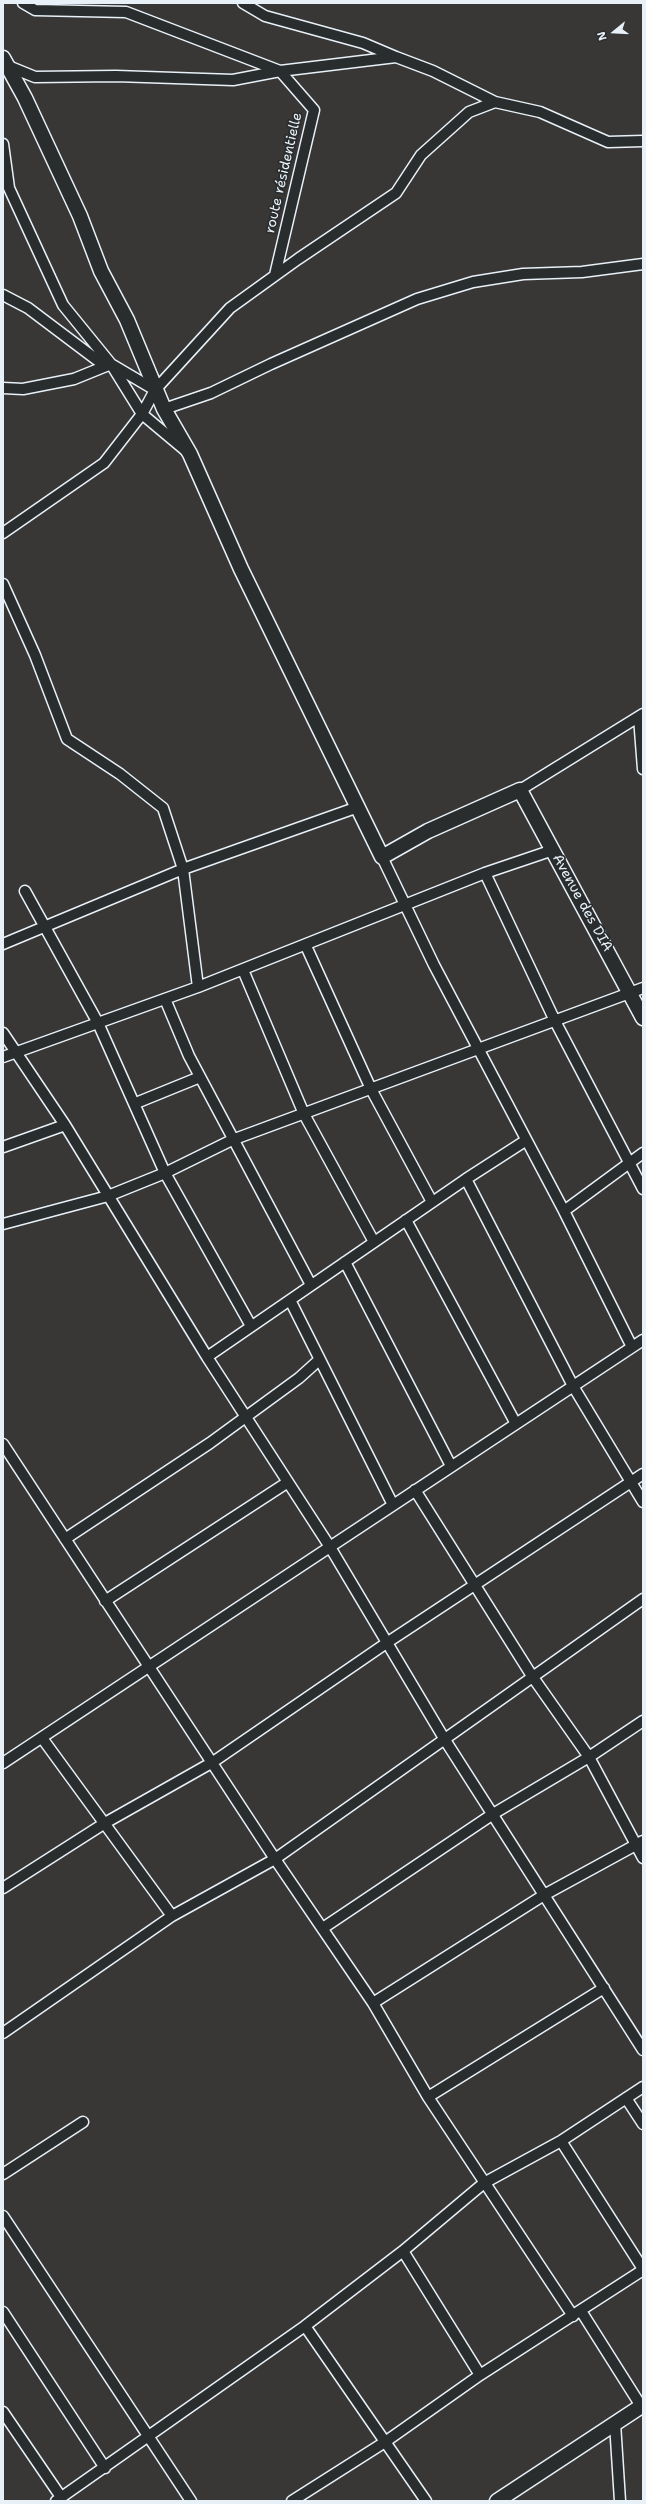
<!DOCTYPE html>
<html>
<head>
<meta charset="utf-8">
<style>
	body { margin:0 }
	#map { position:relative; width:646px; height:2504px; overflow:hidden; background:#383736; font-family:"Shantell Sans",sans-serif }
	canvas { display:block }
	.frame { position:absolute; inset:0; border:4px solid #e8f1f8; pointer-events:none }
	.north { position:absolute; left:594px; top:12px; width:40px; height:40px; -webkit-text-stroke:3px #2a2d2e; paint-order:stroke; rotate:252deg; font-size:11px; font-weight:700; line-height:16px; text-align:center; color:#e8f1f8 }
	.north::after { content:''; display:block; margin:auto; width:14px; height:18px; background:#e8f1f8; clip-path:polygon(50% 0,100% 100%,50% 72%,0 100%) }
</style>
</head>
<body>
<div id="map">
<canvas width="646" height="2504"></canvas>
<div class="frame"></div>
<div class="north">N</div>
</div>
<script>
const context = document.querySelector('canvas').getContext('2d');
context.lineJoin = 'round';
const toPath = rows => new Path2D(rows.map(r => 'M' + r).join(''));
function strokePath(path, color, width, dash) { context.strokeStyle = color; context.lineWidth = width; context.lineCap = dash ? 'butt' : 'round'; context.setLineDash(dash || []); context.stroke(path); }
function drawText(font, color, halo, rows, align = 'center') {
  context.font = font + ' "Shantell Sans",sans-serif'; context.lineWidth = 3.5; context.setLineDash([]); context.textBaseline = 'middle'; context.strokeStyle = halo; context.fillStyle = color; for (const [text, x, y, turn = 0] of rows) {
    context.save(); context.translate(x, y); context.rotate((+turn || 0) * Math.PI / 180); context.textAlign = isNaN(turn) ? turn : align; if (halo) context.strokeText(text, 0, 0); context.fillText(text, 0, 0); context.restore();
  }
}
const street = toPath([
	[23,3,35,10,126,12,280,71,314,110,275,275],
	[243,3,265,16,363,43,396,57],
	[8,66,35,77,116,76,233,80,280,71,396,57,433,71,495,102],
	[3,144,9,188,63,305,111,364,142,414,185,450],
	[3,295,28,308,97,360,111,364,155,390],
	[3,388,23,389,74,379,111,364],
	[164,409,211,393,271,364,417,299,473,282,523,274,582,272,643,264],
	[3,533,104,463,142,414,155,390,230,308,298,259,396,193,421,155,469,112,495,102,540,112,608,142,643,141],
	[3,584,35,655,67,739,120,774,163,808,183,869,198,987],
	[639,717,643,769],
	[520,790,643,714],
	[382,857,434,965,564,1211,632,1347],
	[485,873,555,1021,643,1189],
	[25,891,98,1023,165,1173,251,1326],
	[3,944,183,869,358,807],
	[306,946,371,1089,432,1202],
	[243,970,304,1114,374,1242],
	[165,999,189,1056,311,1285],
	[3,1033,65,1125,207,1357,330,1547,445,1740,643,2050],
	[3,1057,198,987,485,873,553,850],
	[136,1103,200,1077],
	[3,1147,65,1125],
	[466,1179,573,1386,643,1502],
	[564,1211,643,1153],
	[406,1220,516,1424],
	[3,1224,108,1196,165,1173,232,1140,643,988],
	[345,1262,451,1466],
	[290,1300,393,1505],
	[207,1357,466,1179,525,1141],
	[3,1444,275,1859,373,2003,428,2097,573,2316],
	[415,1490,532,1676,589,1757,643,1858],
	[65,1539,210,1443,299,1378,319,1360],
	[105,1601,288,1482],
	[42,1738,172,1916],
	[3,1763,643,1340],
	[3,1888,105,1823,213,1762,388,1642,643,1474],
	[323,1928,493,1814,589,1757,643,1721],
	[373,2003,544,1895,643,1841],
	[3,2033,172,1916,275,1859,643,1599],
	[428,2097,604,1988],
	[626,2098,643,2124],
	[561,2141,643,2269],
	[3,2174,83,2122],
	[3,2216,191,2501],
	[403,2251,480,2375],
	[581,2311,641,2406],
	[3,2312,105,2468],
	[305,2326,426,2501],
	[3,2412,61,2497],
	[615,2423,620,2501],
	[56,2501,305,2326,403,2251,484,2183,561,2141,643,2087],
	[292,2501,385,2442,480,2375,643,2270]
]);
const secondary = toPath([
	[3,58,25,98,80,216,101,271,127,320,164,409,190,454,241,569,382,857,428,831,520,790,643,1018],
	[497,2501,643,2405]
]);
const streetNames = [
	["route résidentielle",284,173,-77],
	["Avenue des DIA",582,903,61]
];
strokePath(street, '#e8f1f8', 13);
strokePath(secondary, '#e8f1f8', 17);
strokePath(street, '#2a2d2e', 10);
strokePath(secondary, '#2a2d2e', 14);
drawText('14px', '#e8f1f8', '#2a2d2e', streetNames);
</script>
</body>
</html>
